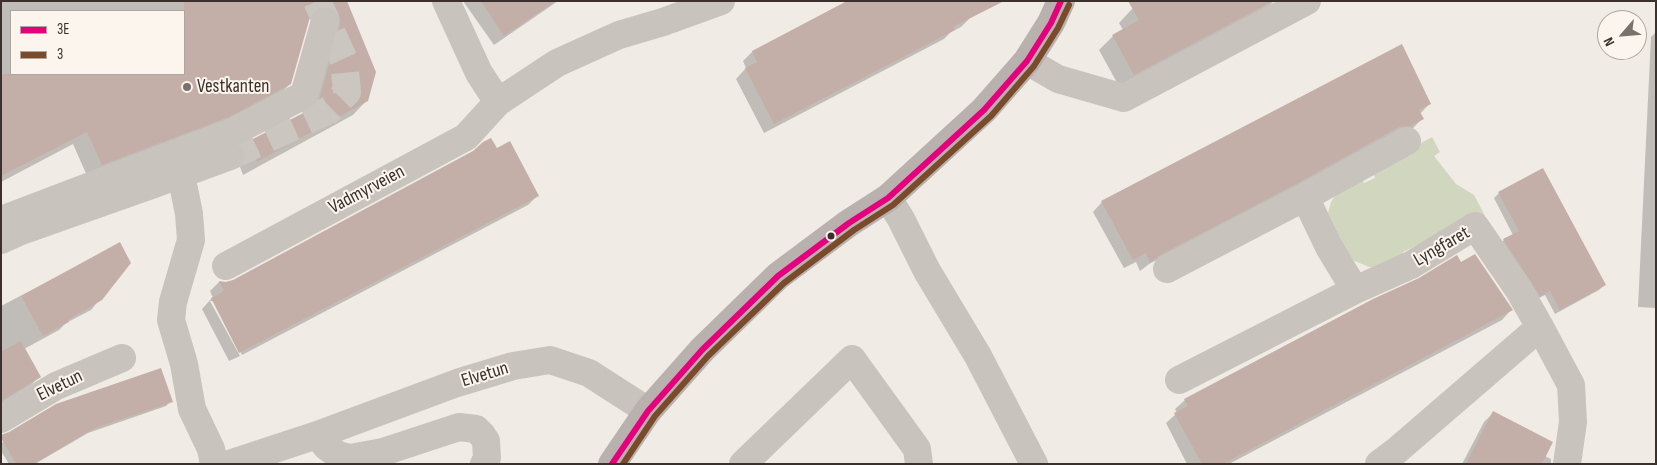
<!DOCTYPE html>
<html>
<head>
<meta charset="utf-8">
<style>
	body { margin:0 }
	#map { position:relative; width:1657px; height:465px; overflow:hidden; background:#f0ebe5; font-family:"Sofia Sans Condensed",sans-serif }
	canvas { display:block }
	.frame { position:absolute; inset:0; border:2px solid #3b302b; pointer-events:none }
	.legend { position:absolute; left:10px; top:10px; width:175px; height:65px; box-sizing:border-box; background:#fbf5ee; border:1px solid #aea6a0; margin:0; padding:6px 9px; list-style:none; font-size:15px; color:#3b302b }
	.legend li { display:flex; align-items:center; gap:10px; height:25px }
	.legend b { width:25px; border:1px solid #aea6a0 }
	.north { position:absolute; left:1597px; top:10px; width:50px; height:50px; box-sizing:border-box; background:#fbf5ee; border:1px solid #aea6a0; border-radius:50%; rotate:243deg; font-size:14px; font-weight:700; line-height:20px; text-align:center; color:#3b302b }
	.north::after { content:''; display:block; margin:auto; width:18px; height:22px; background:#7a716c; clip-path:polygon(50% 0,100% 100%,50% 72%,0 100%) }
</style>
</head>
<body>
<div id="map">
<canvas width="1657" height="465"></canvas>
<div class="frame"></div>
<ul class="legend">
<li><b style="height:6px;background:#e5007d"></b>3E</li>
<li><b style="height:6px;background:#7a4b2a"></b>3</li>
</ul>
<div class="north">N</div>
</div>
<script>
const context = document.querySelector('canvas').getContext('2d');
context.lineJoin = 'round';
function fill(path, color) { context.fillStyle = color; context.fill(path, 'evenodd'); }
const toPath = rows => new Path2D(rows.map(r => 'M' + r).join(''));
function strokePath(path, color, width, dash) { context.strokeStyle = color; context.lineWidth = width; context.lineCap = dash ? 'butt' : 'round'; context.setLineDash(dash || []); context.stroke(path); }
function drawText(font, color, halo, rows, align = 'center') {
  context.font = font + ' "Sofia Sans Condensed",sans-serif'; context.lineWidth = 4; context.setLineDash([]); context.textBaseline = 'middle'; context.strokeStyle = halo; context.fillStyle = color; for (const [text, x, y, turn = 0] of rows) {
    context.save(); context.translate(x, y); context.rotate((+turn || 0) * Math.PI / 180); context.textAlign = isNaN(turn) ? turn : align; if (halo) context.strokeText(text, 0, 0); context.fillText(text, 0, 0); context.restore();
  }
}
const green = toPath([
	[1432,137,1440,152,1434,156,1456,184,1474,195,1485,216,1471,215,1417,248,1415,246,1403,252,1404,256,1378,267,1369,267,1350,259,1328,213,1331,202,1337,193,1361,176,1364,183,1375,178,1372,170]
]);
const shadow = toPath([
	[1,1,346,1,367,100,353,115,243,175,236,156,250,142,306,113,327,39,315,19,308,19,290,84,276,98,214,130,88,178,73,144,1,182],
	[11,11,184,11,184,74,11,74],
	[463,1,558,1,494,45],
	[849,1,970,18,961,27,951,32,944,39,764,133,736,79,746,68,743,61,752,52],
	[1147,1,1274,1,1263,12,1120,88,1099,50,1113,36,1123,30,1119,23,1132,9],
	[1656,32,1656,308,1638,307,1651,37],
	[1430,103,1420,114,1422,119,1413,128,1149,264,1140,271,1136,262,1124,268,1093,212,1102,202],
	[496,149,537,196,528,205,242,355,213,301,210,301,240,356,229,361,202,309,211,299,213,298,210,291,219,282,226,283,234,281],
	[1499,193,1604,285,1599,290,1555,314,1545,295,1535,300,1499,245,1504,240,1513,235,1494,198],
	[120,244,130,263,91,310,66,323,59,330,24,349,39,377,31,385,1,403,1,306],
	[1460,263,1511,310,1502,320,1229,464,1187,464,1166,423,1177,413,1175,409,1185,400,1420,280],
	[171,401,166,406,88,433,35,464,9,464,1,451,1,444,4,441],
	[1494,412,1545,456,1551,459,1551,464,1462,464,1484,422]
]);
const building = toPath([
	[184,1,347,1,376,72,368,101,257,162,249,141,311,109,319,100,340,25,340,17,336,10,330,6,322,6,315,10,310,17,291,84,229,117,102,165,87,132,1,176,1,74,184,74],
	[481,1,556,1,504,36],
	[847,1,1004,1,953,27,955,30,774,124,745,68,757,62,752,51],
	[1128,1,1273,1,1134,75,1112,35,1139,20],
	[1402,44,1431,104,1419,110,1424,119,1410,126,1399,127,1298,183,1160,255,1150,263,1146,253,1133,260,1101,201],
	[491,138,497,148,510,141,539,196,239,353,211,298,224,291,219,281,226,282,233,280,473,151,483,142],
	[1543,168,1606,285,1560,310,1550,291,1540,296,1503,239,1519,231,1498,192],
	[120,242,131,263,102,300,68,320,69,322,43,336,21,296],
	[1475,254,1513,310,1223,464,1202,464,1174,413,1188,406,1184,399,1373,299,1419,278,1457,255,1461,262],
	[21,341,41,377,1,401,1,352],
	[161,368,173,402,95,428,33,464,16,464,1,438,1,435,9,432,56,404],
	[1493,411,1553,442,1542,464,1466,464]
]);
const minorTunnel = toPath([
	[230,156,329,110,347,92,344,60,317,1]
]);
const minor = toPath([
	[446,1,479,73,498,102],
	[1027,61,1058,79,1124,98,1307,1],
	[184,189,189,214,191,240,173,302,171,320,184,364,192,409,211,449,214,464],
	[888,198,901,219,927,271,978,356,1034,464],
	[1,220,235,131,304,95,325,21],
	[1,240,21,231,154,184,230,156],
	[226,266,466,137,498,102,557,63,619,35,663,22,721,1],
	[1167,269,1305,197],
	[1355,290,1329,247,1305,197,1407,141],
	[1179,380,1355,290,1411,265,1475,226,1519,290,1540,327,1571,385,1573,422,1567,464],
	[1,419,56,386,122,358],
	[317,435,327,447,338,455,350,458,383,452,459,427,476,429,482,435,486,441,487,458,484,464],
	[229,464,317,435,457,383,513,366,550,360,589,373,648,411],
	[743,464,852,359,917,449,919,464],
	[1379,464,1395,452,1540,327]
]);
const major = toPath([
	[612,464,648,411,702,350,778,276,849,223,888,198,984,110,1027,61,1051,23,1061,1]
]);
const bus1 = toPath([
	[612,464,648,411,702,350,778,276,849,223,888,198,984,110,1027,61,1051,23,1061,1]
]);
const bus2 = toPath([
	[623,464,655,416,708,356,784,283,854,230,893,205,991,116,1034,66,1058,28,1069,5]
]);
const markers = [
	[187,87,5,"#7a716c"],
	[831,236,4.5,"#3b302b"]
];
const poiNames = [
	["Vestkanten",197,87]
];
const streetNames = [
	["Vadmyrveien",367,190,-28],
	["Lyngfaret",1442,247,-30],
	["Elvetun",485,375,-17],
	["Elvetun",60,386,-26]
];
fill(green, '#d1d6bf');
fill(shadow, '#0003');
fill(building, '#c3afa7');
strokePath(minorTunnel, '#ccc6c0', 28, [28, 14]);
strokePath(minor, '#c9c3be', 28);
strokePath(major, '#b8b1ad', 28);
strokePath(bus1, '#e5007d', 6);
strokePath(bus2, '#7a4b2a', 6);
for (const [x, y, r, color] of markers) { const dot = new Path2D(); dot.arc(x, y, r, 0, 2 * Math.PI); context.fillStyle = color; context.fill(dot); strokePath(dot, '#fbf5ee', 2); }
drawText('19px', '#3b302b', '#fbf5ee', poiNames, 'left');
drawText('19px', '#3b302b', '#fbf5ee', streetNames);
</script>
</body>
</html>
